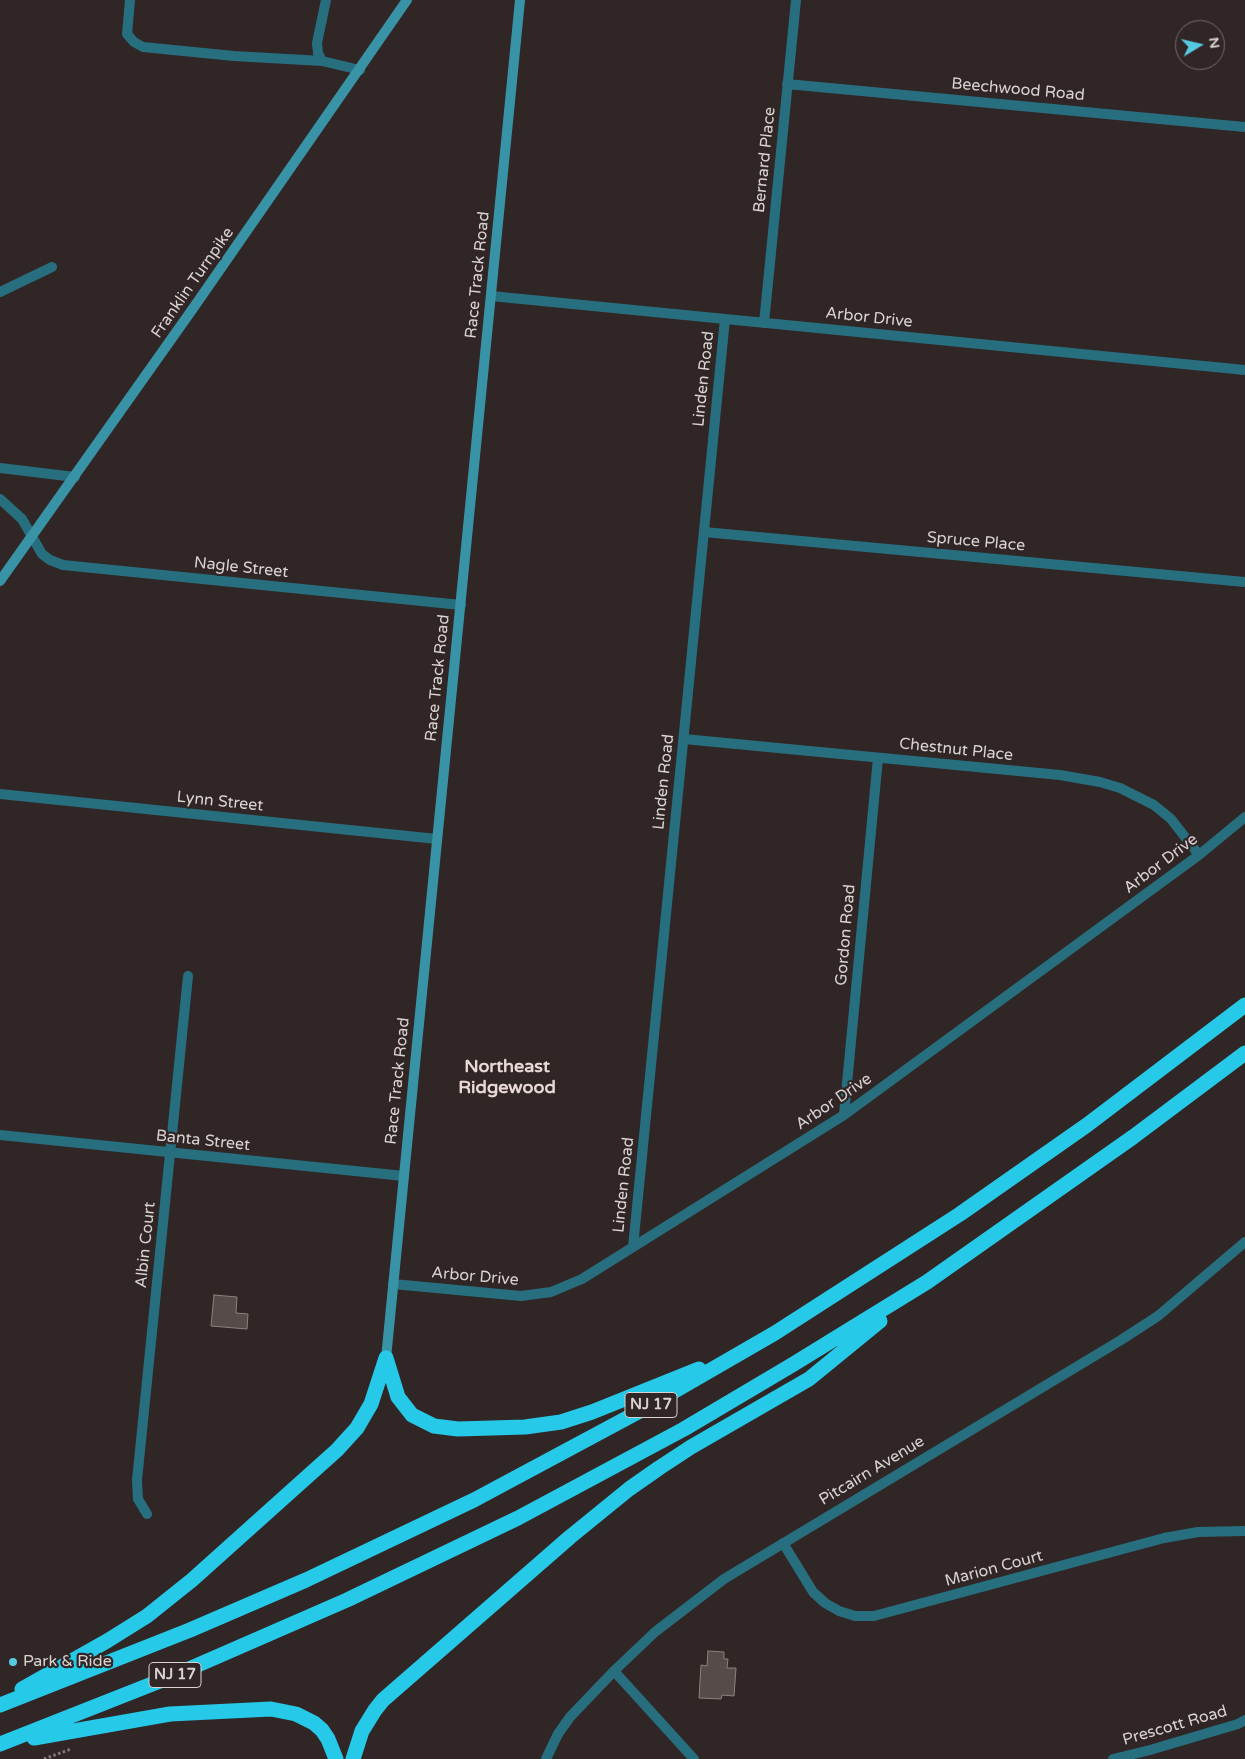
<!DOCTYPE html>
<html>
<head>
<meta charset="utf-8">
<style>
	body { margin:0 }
	#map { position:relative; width:1245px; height:1759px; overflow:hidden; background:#312626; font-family:"Varela Round",sans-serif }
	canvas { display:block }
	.north { position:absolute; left:1175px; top:20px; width:50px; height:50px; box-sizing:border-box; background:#312626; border:1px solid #756b6b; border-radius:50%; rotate:81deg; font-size:14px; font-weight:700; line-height:20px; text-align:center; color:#dad3d2 }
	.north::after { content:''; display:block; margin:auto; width:18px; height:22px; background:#56c9e1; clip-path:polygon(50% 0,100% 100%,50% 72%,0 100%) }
</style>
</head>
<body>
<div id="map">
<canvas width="1245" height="1759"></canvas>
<div class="north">N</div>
</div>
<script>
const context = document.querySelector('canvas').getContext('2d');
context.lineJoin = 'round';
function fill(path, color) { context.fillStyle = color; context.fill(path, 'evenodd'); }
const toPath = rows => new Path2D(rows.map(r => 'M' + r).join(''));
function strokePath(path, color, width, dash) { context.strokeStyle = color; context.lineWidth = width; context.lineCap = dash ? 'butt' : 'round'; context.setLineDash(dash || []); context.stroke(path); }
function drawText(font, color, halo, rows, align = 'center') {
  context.font = font + ' "Varela Round",sans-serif'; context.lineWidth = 4.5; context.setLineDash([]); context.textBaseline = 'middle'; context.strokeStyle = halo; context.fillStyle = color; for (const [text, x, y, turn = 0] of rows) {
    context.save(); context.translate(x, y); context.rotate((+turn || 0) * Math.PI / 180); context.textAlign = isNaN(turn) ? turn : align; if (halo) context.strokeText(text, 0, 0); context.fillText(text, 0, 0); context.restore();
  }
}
const building = toPath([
	[214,1295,237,1297,236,1313,248,1314,247,1329,211,1326,214,1295],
	[708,1651,724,1652,724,1659,728,1659,727,1668,736,1668,734,1696,722,1695,721,1699,699,1698,701,1665,707,1666,708,1651]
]);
const path = toPath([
	[44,1759,71,1749]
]);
const lane = toPath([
	[130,0,127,34,134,42,143,47,234,56,322,61],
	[326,0,317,43,318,53,322,61,360,70]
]);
const street = toPath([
	[787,84,1245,127],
	[0,292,52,267],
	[491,296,1245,370],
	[764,323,796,0],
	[0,468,75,477],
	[0,499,22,519,42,554,50,560,63,565,461,605],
	[704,532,1245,582],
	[684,739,1060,775,1100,782,1120,788,1154,805,1171,819,1199,855],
	[0,794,437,839],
	[844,1115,878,758],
	[0,1135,404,1176],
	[633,1247,725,319],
	[393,1284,521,1296,551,1292,582,1279,844,1115,1199,855,1245,817],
	[147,1514,138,1499,137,1480,188,976],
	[783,1543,813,1592,825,1603,839,1611,855,1616,874,1616,1164,1538,1198,1532,1245,1531],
	[614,1671,694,1759],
	[546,1759,558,1734,570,1717,614,1671,655,1632,724,1579,1121,1340,1158,1316,1245,1242],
	[1113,1759,1150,1750,1238,1724,1245,1720]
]);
const secondary = toPath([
	[0,581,194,307,407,0],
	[386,1358,520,0]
]);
const highway = toPath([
	[386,1358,398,1397,412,1415,434,1426,458,1429,525,1427,561,1422,592,1412,699,1369],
	[22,1689,107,1641,147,1616,192,1580,337,1450,357,1428,371,1404,386,1358],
	[0,1705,190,1630,306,1580,474,1500,640,1411,775,1333,960,1214,1087,1125,1245,1005],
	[34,1738,170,1714,271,1709,296,1714,314,1723,322,1730,328,1739,336,1759],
	[0,1744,175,1675,347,1600,518,1518,684,1429,792,1365,927,1282,1133,1137,1245,1053],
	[353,1759,362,1731,375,1710,383,1700,570,1537,629,1489,659,1468,691,1447,809,1379,880,1321]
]);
const markers = [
	[13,1662,5,"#56c9e1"]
];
const shields = [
	[651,1405,52],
	[175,1675,52]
];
const shieldNames = [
	["NJ 17",651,1405],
	["NJ 17",175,1675]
];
const streetNames = [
	["Beechwood Road",1018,90,5],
	["Bernard Place",765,160,-84],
	["Race Track Road",478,275,-84],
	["Franklin Turnpike",193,283,-55],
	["Arbor Drive",869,318,6],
	["Linden Road",704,379,-84],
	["Spruce Place",976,542,5],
	["Nagle Street",241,568,6],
	["Race Track Road",438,678,-84],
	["Chestnut Place",956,750,6],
	["Linden Road",664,782,-84],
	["Lynn Street",220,802,6],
	["Arbor Drive",1161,864,-37],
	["Gordon Road",846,935,-85],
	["Race Track Road",398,1081,-84],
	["Arbor Drive",834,1102,-34],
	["Banta Street",203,1141,6],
	["Linden Road",624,1185,-84],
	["Albin Court",146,1245,-84],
	["Arbor Drive",475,1277,5],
	["Pitcairn Avenue",872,1471,-31],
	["Marion Court",994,1569,-15],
	["Prescott Road",1175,1726,-16]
];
const poiNames = [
	["Park & Ride",23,1662]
];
const neighbourhoodNames = [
	["Northeast",507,1067],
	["Ridgewood",507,1088]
];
fill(building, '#574b4a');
strokePath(building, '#8e8180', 1);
strokePath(path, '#817878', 3, [2.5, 2.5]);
strokePath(lane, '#276f7e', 10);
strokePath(street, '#276f7e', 10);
strokePath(secondary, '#3993a6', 10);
strokePath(highway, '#26cae8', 15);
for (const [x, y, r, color] of markers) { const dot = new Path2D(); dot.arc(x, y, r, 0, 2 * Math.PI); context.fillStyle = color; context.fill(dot); strokePath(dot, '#312626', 2); }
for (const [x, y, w] of shields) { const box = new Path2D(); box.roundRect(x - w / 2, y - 12.5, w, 25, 4); context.fillStyle = '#312626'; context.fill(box); strokePath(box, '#dad3d2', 1); }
drawText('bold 15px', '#dad3d2', null, shieldNames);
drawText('16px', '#dad3d2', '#312626', streetNames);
drawText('16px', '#dad3d2', '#312626', poiNames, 'left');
drawText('bold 18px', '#e8d9d8', '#312626', neighbourhoodNames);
</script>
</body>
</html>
